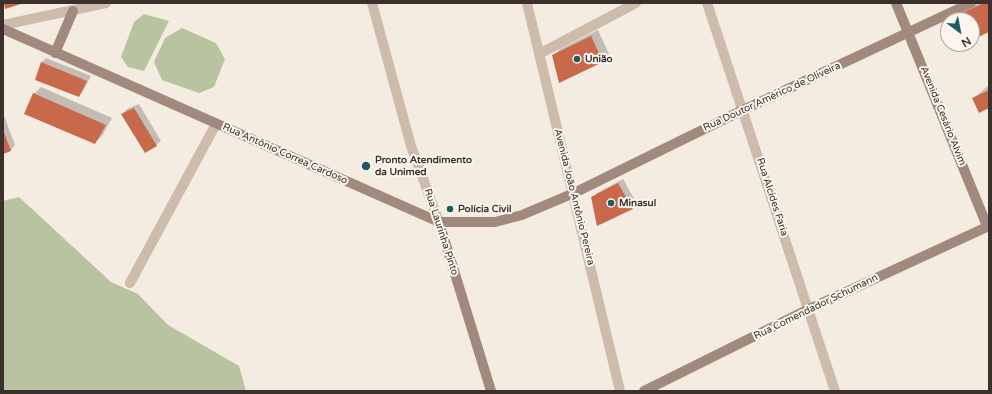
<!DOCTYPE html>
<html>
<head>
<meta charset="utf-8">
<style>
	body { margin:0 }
	#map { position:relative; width:992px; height:394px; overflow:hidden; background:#f4ebe1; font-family:"Varela Round",sans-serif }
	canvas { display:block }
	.frame { position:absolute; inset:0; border:4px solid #3b302b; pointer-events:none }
	.north { position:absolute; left:940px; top:12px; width:40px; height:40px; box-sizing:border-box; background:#fbf5ee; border:1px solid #aea6a0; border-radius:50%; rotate:148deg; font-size:11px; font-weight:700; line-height:16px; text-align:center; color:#3b302b }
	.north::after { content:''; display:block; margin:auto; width:14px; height:18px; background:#1f5a5e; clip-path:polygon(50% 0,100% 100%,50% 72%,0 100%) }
</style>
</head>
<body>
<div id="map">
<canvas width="992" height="394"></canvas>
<div class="frame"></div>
<div class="north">N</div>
</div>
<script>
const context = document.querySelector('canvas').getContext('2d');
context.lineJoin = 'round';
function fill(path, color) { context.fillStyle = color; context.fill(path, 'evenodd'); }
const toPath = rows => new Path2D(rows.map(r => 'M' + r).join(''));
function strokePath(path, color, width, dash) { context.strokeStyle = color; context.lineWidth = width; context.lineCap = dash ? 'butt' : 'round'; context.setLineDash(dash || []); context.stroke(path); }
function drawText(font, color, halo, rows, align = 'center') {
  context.font = font + ' "Varela Round",sans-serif'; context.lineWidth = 4; context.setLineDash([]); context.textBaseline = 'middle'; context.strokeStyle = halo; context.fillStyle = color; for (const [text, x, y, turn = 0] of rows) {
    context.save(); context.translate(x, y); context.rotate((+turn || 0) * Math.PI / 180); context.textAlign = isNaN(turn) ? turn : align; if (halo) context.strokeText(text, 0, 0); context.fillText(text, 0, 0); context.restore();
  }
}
const green = toPath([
	[144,14,169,21,144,71,128,67,121,57,134,22],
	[182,28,216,43,225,59,214,87,199,93,162,80,154,62,165,38],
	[19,197,111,282,138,294,168,325,239,366,246,391,3,391,3,201]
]);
const shadow = toPath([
	[978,3,989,3,989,31,972,39,972,20,963,20,962,15,969,8],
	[598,30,609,54,603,61,560,82,553,56,560,49],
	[46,58,91,76,83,91,79,96,41,63],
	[989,85,989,107,973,99],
	[41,87,112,118,102,136,95,143,34,94],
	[139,104,161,141,156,145,122,114,127,109],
	[3,113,15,145,11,150,3,153],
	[623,179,637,204,633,208,597,225,592,198,597,193]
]);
const building = toPath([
	[4,3,24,3,5,9],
	[984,3,989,3,989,32,972,40,972,20,962,20,960,14],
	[591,36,603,62,559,83,552,55],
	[41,62,87,81,79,97,35,80],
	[989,90,989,108,979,113,972,98],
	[33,93,106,125,95,144,24,114],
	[134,108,157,146,145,153,121,114],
	[3,130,11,151,3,154],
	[618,183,633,209,597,226,591,197]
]);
const street = toPath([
	[372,3,411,146,439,222],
	[527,3,620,391],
	[707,3,835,391],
	[3,25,106,3],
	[539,54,636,3],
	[130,283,216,124]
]);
const secondary = toPath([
	[896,3,987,226],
	[3,29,439,222,495,222,522,215,574,193,743,110,971,3],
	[55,53,73,11],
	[439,222,491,391],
	[644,391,809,309,989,226]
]);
const markers = [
	[577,59,4,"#1f5a5e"],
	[366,166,5,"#1f5a5e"],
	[611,203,4,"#1f5a5e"],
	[450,209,4,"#1f5a5e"]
];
const poiNames = [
	["União",585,59],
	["Pronto Atendimento",375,160],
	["da Unimed",375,172],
	["Minasul",619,203],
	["Polícia Civil",458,209]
];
const streetNames = [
	["Rua Doutor Américo de Oliveira",772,97,-25],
	["Avenida Cesário Alvim",943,116,68],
	["Rua Antônio Correa Cardoso",285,154,24],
	["Avenida João Antônio Pereira",574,197,76],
	["Rua Alcides Faria",772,197,72],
	["Rua Laurinha Pinto",441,232,72],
	["Rua Comendador Schumann",816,307,-26]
];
fill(green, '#b8c4a0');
fill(shadow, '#0003');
fill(building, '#c8694b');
strokePath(street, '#cdbbac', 10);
strokePath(secondary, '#a18a7d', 10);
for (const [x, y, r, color] of markers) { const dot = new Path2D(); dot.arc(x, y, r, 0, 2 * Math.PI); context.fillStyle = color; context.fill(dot); strokePath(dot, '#fbf5ee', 1.5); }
drawText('bold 10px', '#3b302b', '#fbf5ee', poiNames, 'left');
drawText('10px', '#3b302b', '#fbf5ee', streetNames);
</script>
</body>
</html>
